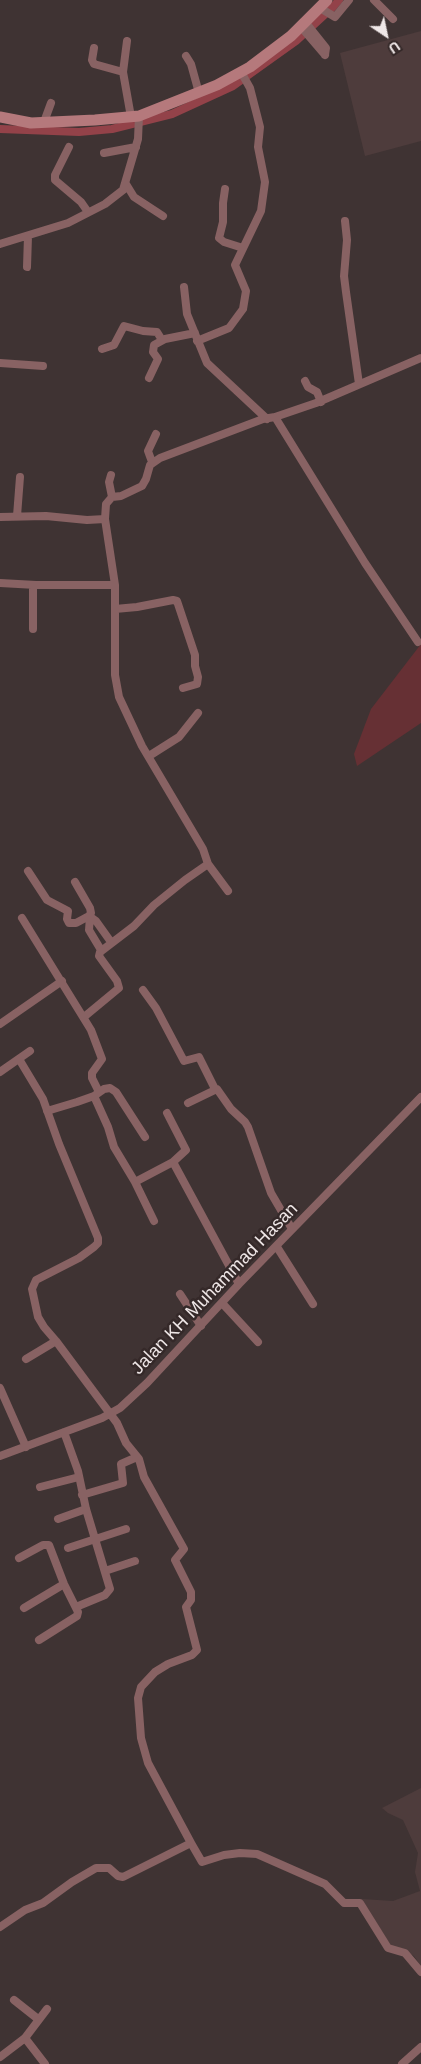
<!DOCTYPE html>
<html>
<head>
<meta charset="utf-8">
<style>
	body { margin:0 }
	#map { position:relative; width:421px; height:2064px; overflow:hidden; background:#3f3333; font-family:Arial,sans-serif }
	canvas { display:block }
	.north { position:absolute; left:361px; top:10px; width:50px; height:50px; -webkit-text-stroke:4px #352929; paint-order:stroke; rotate:146deg; font-size:14px; font-weight:700; line-height:20px; text-align:center; color:#efe7e7 }
	.north::after { content:''; display:block; margin:auto; width:18px; height:22px; background:#efe7e7; clip-path:polygon(50% 0,100% 100%,50% 72%,0 100%) }
</style>
</head>
<body>
<div id="map">
<canvas width="421" height="2064"></canvas>
<div class="north">U</div>
</div>
<script>
const context = document.querySelector('canvas').getContext('2d');
context.lineJoin = 'round';
function fill(path, color) { context.fillStyle = color; context.fill(path, 'evenodd'); }
const toPath = rows => new Path2D(rows.map(r => 'M' + r).join(''));
function strokePath(path, color, width, dash) { context.strokeStyle = color; context.lineWidth = width; context.lineCap = dash ? 'butt' : 'round'; context.setLineDash(dash || []); context.stroke(path); }
function drawText(font, color, halo, rows, align = 'center') {
  context.font = font + ' Arial,sans-serif'; context.lineWidth = 5; context.setLineDash([]); context.textBaseline = 'middle'; context.strokeStyle = halo; context.fillStyle = color; for (const [text, x, y, turn = 0] of rows) {
    context.save(); context.translate(x, y); context.rotate((+turn || 0) * Math.PI / 180); context.textAlign = isNaN(turn) ? turn : align; if (halo) context.strokeText(text, 0, 0); context.fillText(text, 0, 0); context.restore();
  }
}
const built = toPath([
	[421,31,421,141,365,156,340,53],
	[421,1788,421,1966,414,1956,403,1949,391,1946,362,1899,393,1901,420,1891,415,1872,418,1853,403,1820,388,1813,382,1808]
]);
const green = toPath([
	[421,644,421,723,357,766,354,754,371,709]
]);
const canal = toPath([
	[0,129,79,132,112,129,172,114,233,86,296,41,333,7,339,0]
]);
const street = toPath([
	[374,0,393,19],
	[320,8,335,17,349,0],
	[306,23,326,48,325,55],
	[301,27,325,55],
	[127,41,123,72,131,117],
	[94,48,92,60,94,64,123,72],
	[186,56,191,64,199,93],
	[44,122,51,103],
	[69,147,55,175,55,180,81,202,88,212],
	[104,153,136,147],
	[126,184,134,197,163,216],
	[225,189,223,203,223,222,219,238,224,242,243,248],
	[345,221,347,240,344,276,346,292,359,384],
	[0,244,68,223,105,204,123,190,138,139,139,116],
	[27,267,28,236],
	[184,287,187,314,207,363,267,419],
	[197,341,229,328,243,309,246,291,235,265,261,211,265,182,258,147,260,127,250,88,241,72],
	[102,349,114,345,124,326,143,331,157,332,162,340],
	[0,363,43,366],
	[149,378,158,359,153,352,154,345,165,339,195,333],
	[305,381,308,387,317,392,321,402],
	[275,417,365,563,418,642],
	[152,462,148,451,156,434],
	[111,475,109,482,112,497],
	[17,516,20,477],
	[0,517,46,516,87,520,105,519],
	[0,583,36,585,115,585],
	[33,585,33,629],
	[115,609,137,607,173,600,177,601,195,655,195,666,198,677,197,684,183,688],
	[149,756,179,737,198,713],
	[28,871,47,900,68,911,67,919,69,923,76,923,89,916,96,921,111,942],
	[75,882,90,908,91,913,89,916],
	[228,891,208,864,203,849,142,746,119,697,115,675,115,585,105,519,106,504,112,497,121,496,142,486,146,479,150,465,160,458,263,419,275,417,316,403,421,358],
	[90,917,89,930,101,950],
	[22,918,91,1030,102,1059,92,1073,92,1078,99,1092],
	[143,990,156,1008,184,1061,199,1057,215,1089],
	[84,1017,119,988,117,981,99,956,100,952,134,926,154,905,185,880,208,864],
	[0,1024,62,981],
	[19,1059,43,1099,59,1144,98,1238,98,1243,94,1247,79,1258,36,1280,32,1289,38,1317,44,1327,56,1341,117,1423,126,1443,139,1459,144,1477,184,1549,175,1560,191,1592,191,1600,186,1607,197,1650,192,1655,168,1664,155,1672,141,1687,138,1698,141,1738,148,1763,191,1843],
	[0,1072,30,1051],
	[94,1096,108,1127,114,1147,135,1182,154,1221],
	[188,1103,217,1089,231,1109,245,1122,248,1127,271,1193,292,1229],
	[47,1111,77,1102,94,1096,104,1089,110,1088,116,1092,145,1137],
	[173,1162,239,1284],
	[135,1182,173,1162,186,1150,167,1113],
	[277,1247,313,1304],
	[180,1294,201,1326],
	[222,1303,258,1342],
	[26,1359,56,1341],
	[0,1388,26,1447],
	[64,1432,78,1471,86,1509,110,1589,105,1595,76,1607],
	[0,1456,102,1418,120,1408,147,1383,239,1284,421,1097],
	[40,1487,79,1477],
	[82,1495,123,1483,121,1464,137,1457],
	[58,1519,86,1509],
	[68,1548,126,1529],
	[19,1558,43,1545,49,1545,64,1584,78,1612,77,1616,39,1640],
	[105,1571,135,1561],
	[24,1608,64,1584],
	[0,1927,25,1910,43,1903,72,1882,96,1868,109,1868,118,1876,123,1877,191,1843,202,1862,224,1855,240,1853,257,1854,325,1884,344,1903,360,1903,388,1948,405,1953,421,1972],
	[14,2000,38,2019],
	[25,2038,45,2064],
	[0,2057,25,2038,47,2009],
	[402,2064,421,2047]
]);
const secondary = toPath([
	[0,117,31,123,95,120,139,116,217,85,250,67,291,36,327,0]
]);
const streetNames = [
	["Jalan KH Muhammad Hasan",215,1289,-46]
];
fill(built, '#4e3c3c');
fill(green, '#663034');
strokePath(canal, '#934249', 8);
strokePath(street, '#886263', 8);
strokePath(secondary, '#b5797c', 11);
drawText('18px', '#efe7e7', '#352929', streetNames);
</script>
</body>
</html>
